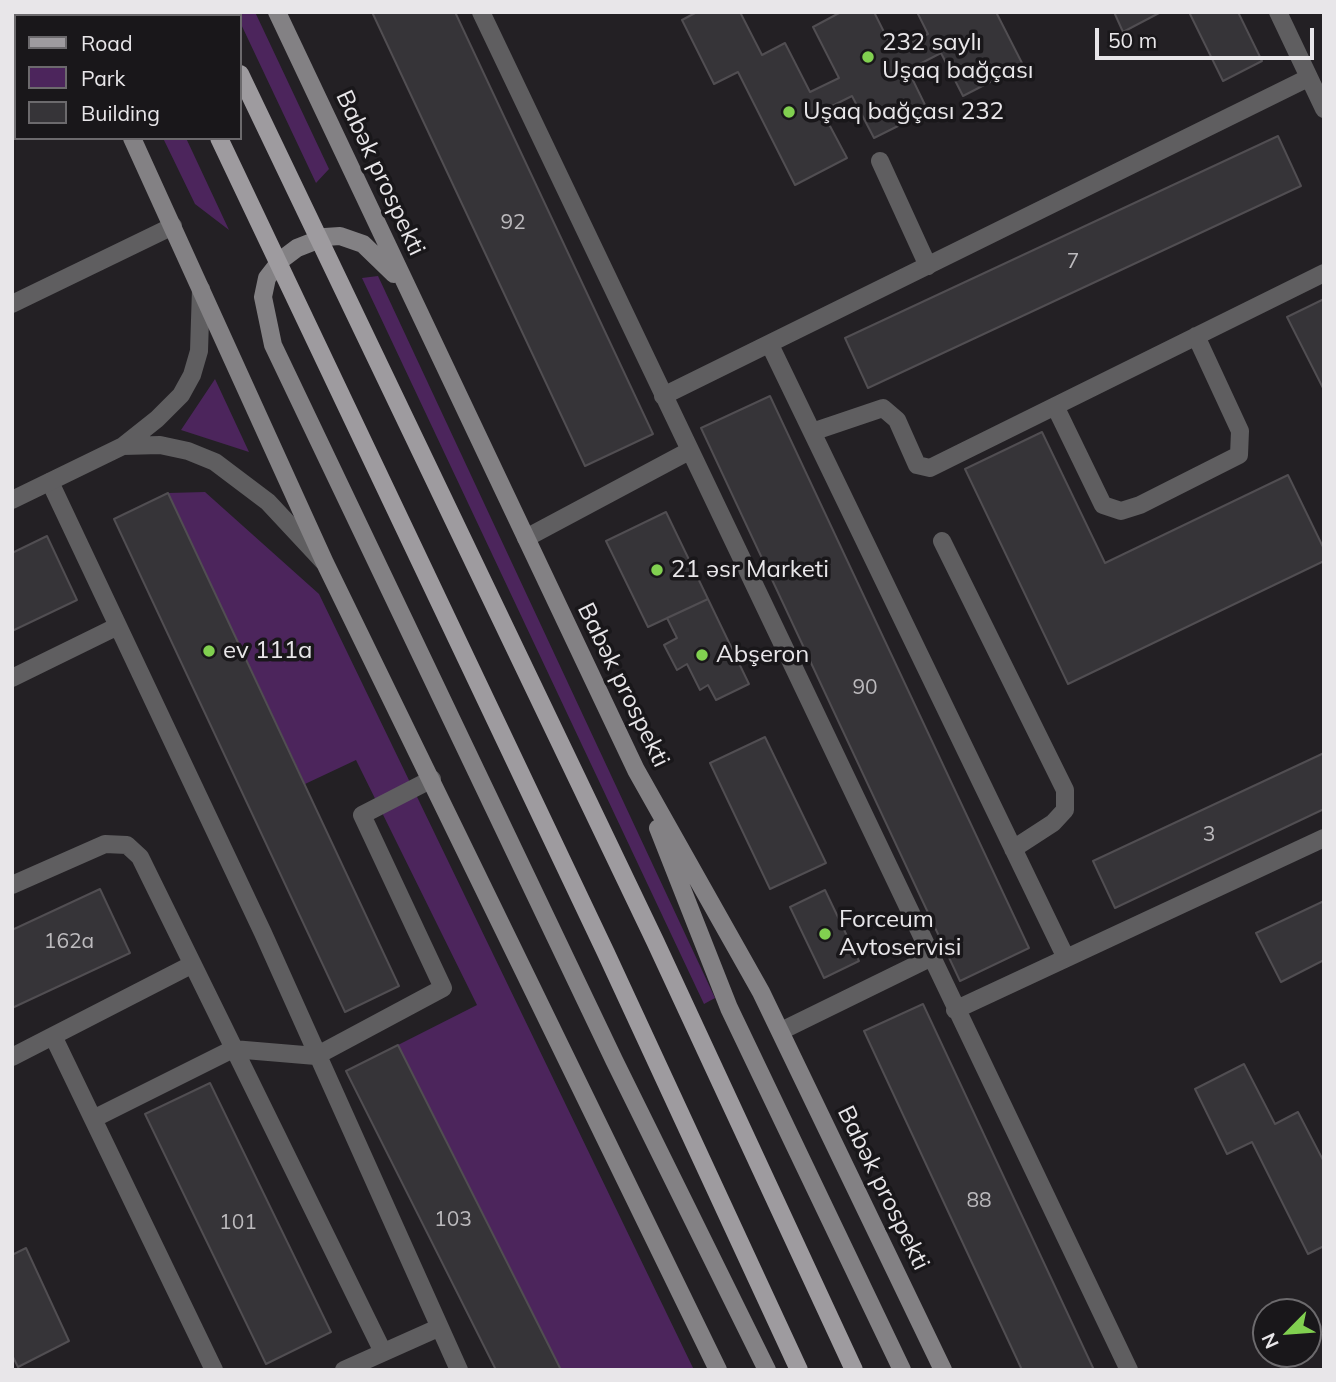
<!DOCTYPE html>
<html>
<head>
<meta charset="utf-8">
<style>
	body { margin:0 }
	#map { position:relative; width:1336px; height:1382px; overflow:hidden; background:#232024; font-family:Mulish,sans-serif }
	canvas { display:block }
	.frame { position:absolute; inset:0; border:14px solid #e8e6e9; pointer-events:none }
	.legend { position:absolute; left:14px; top:14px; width:228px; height:126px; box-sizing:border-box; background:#19171a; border:2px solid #6c6a6d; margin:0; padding:9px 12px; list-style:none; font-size:21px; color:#e8e6e9 }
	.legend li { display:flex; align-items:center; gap:14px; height:35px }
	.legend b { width:35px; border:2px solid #6c6a6d }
	.north { position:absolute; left:1252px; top:1298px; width:70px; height:70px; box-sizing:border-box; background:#19171a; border:2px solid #6c6a6d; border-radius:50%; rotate:245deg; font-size:19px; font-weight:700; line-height:28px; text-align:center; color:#e8e6e9 }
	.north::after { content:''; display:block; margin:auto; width:24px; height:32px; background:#81d050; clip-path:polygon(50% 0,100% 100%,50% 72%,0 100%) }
	.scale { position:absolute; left:1095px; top:28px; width:219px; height:32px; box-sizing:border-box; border:4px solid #e8e6e9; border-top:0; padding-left:9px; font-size:21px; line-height:24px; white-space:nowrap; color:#e8e6e9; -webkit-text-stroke:5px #19171a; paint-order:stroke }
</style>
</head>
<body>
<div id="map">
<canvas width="1336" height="1382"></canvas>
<div class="frame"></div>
<ul class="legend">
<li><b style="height:9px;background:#9e9b9f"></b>Road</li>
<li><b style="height:19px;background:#4c255c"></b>Park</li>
<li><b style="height:19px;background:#363438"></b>Building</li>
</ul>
<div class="north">N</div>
<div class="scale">50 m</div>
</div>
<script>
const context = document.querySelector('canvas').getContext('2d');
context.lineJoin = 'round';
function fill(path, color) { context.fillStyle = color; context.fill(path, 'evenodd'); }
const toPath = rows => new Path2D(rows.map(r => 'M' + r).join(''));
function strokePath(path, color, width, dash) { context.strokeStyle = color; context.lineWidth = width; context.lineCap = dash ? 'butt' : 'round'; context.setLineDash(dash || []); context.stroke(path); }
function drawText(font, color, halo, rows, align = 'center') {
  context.font = font + ' Mulish,sans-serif'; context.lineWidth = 7; context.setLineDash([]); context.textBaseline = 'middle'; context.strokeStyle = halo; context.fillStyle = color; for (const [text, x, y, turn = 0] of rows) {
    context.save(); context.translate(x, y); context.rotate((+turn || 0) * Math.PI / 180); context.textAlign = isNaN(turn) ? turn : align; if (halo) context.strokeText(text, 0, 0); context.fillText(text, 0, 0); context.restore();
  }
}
const green = toPath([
	[235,12,255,12,329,169,316,183,240,22,240,16],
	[163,138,186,138,229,230,195,204],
	[378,276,715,998,704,1004,362,278],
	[215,379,249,452,181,430],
	[205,492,319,594,694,1370,561,1370,398,1045,477,1005,356,760,305,784,168,493]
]);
const building = toPath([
	[372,12,455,12,653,434,585,466,372,12],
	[697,12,740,12,762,55,785,43,810,92,839,78,813,27,841,12,874,12,894,52,928,34,917,12,996,12,1023,65,963,96,941,53,908,70,928,111,874,138,852,96,822,111,847,158,795,185,738,72,714,84,682,20,697,12],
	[1114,12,1161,12,1123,32,1114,12],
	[1189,12,1238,12,1262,61,1223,81,1189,12],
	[1278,136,1301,186,868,388,845,338,1278,136],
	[1324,299,1324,390,1287,317,1324,299],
	[770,396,1029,948,960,981,701,428,770,396],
	[1042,432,1105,563,1288,475,1324,549,1324,561,1068,684,965,469,1042,432],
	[168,493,399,986,345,1012,114,519,168,493],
	[666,512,708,599,648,627,606,541,666,512],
	[47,536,77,600,12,631,12,553,47,536],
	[708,599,749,684,716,700,708,685,700,690,687,664,677,670,664,645,677,638,667,618,708,599],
	[765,737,826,863,770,889,710,763,765,737],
	[1324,753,1324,809,1115,908,1093,861,1324,753],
	[100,889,130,953,12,1008,12,930,100,889],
	[825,890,859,961,824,978,790,907,825,890],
	[1324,901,1324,960,1281,982,1256,933,1324,901],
	[923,1004,1094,1370,1022,1370,864,1031,923,1004],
	[398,1045,561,1370,496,1370,346,1071,398,1045],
	[1244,1064,1275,1124,1298,1112,1324,1162,1324,1246,1308,1254,1252,1142,1227,1154,1195,1089,1244,1064],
	[210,1083,331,1332,266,1364,145,1114,210,1083],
	[26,1248,69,1341,18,1367,12,1355,12,1255,26,1248]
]);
const service = toPath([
	[481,12,1129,1370],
	[1278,12,1324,109],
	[12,46,16,45],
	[880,161,928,266],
	[12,304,173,226],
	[770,345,1066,958],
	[663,396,1308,78],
	[1055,406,1103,505,1121,511,1140,505,1239,455,1240,431,1196,336],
	[812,432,883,408,897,420,917,465,930,468,1324,273],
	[50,482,263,933,459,1370],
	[526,538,689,451],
	[942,541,1065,790,1065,810,1053,823,1013,849],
	[12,678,118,626],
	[12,885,105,844,127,845,140,857,383,1352],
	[955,1010,1324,838],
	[781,1031,930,958],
	[53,1036,214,1370],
	[12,1057,191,965],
	[93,1119,233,1049,316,1056,443,988,362,815,432,779],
	[344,1370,438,1328]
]);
const minor = toPath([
	[123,446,160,445,188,451,215,462,268,502,323,561],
	[12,500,123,446,157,419,181,395,192,375,199,351,201,289]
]);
const secondary = toPath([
	[72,12,74,16],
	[277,12,636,770,761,992,943,1370],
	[132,138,325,563,718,1370],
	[394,274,363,244,340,236,325,237,297,248,281,260,267,278,263,297,273,345,614,1060,767,1370],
	[658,828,729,1008,902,1370]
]);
const primary = toPath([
	[159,12,160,16],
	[210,12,212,16]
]);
const primaryBridge = toPath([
	[240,74,655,941,854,1370],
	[219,138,606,953,799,1370]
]);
const markers = [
	[868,57,7,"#81d050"],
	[789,112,7,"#81d050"],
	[657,570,7,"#81d050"],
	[209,651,7,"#81d050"],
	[702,655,7,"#81d050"],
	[825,934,7,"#81d050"]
];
const numberNames = [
	["92",513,223],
	["7",1073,262],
	["90",865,688],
	["3",1209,835],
	["162a",69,942],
	["88",979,1201],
	["103",453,1220],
	["101",238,1223]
];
const poiNames = [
	["232 saylı",882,43],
	["Uşaq bağçası",882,71],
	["Uşaq bağçası 232",803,112],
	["21 əsr Marketi",671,570],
	["ev 111a",223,651],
	["Abşeron",716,655],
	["Forceum",839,920],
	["Avtoservisi",839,948]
];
const streetNames = [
	["Babək prospekti",380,173,65],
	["Babək prospekti",623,685,64],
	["Babək prospekti",883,1188,64]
];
fill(green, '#4c255c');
fill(building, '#363438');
strokePath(building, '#514e52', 2);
strokePath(service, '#5f5e60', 18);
strokePath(minor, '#5f5e60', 18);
strokePath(secondary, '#838184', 18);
strokePath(primary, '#9e9b9f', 18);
strokePath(primaryBridge, '#9e9b9f', 18);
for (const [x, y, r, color] of markers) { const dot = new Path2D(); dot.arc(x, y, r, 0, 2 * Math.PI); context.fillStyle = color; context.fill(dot); strokePath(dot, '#19171a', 2.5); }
drawText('21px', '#bcbabd', null, numberNames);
drawText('24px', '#e8e6e9', '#19171a', poiNames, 'left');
drawText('24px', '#e8e6e9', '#19171a', streetNames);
</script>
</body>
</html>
